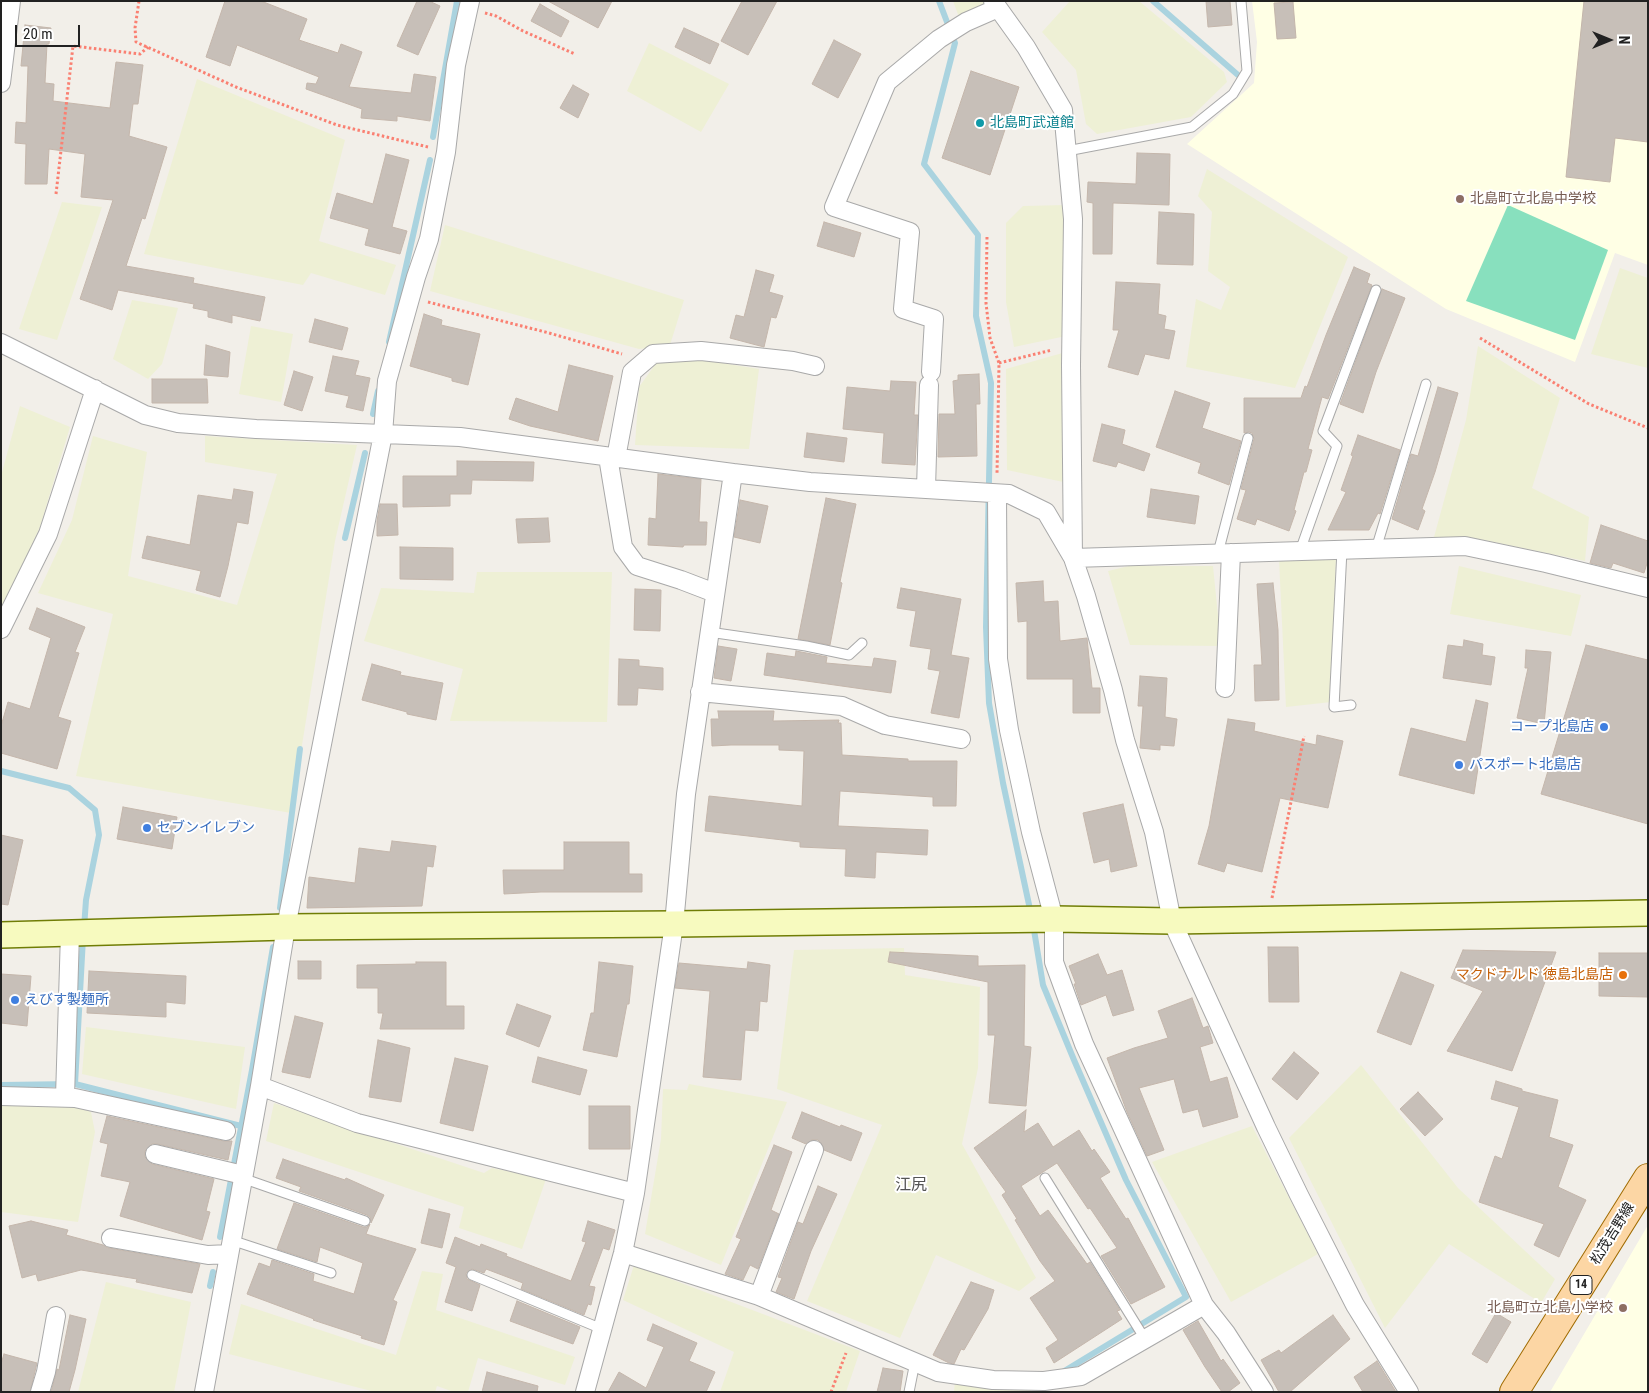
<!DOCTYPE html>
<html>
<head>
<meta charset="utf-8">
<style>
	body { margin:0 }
	#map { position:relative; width:1649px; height:1393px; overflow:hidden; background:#f2efe9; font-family:"Roboto Condensed",sans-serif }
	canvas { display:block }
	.frame { position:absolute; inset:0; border:2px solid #222; pointer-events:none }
	.north { position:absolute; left:1584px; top:15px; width:50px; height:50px; -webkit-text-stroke:4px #fff; paint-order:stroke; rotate:90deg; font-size:14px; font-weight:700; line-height:20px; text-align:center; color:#222 }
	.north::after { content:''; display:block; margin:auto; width:18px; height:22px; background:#222; clip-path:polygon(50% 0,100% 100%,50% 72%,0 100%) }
	.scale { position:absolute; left:15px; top:25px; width:65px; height:22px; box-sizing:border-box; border:2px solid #222; border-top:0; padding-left:6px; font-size:15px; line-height:18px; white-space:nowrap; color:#222; -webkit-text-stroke:4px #fff; paint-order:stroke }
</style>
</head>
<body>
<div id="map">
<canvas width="1649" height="1393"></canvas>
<div class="frame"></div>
<div class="north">N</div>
<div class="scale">20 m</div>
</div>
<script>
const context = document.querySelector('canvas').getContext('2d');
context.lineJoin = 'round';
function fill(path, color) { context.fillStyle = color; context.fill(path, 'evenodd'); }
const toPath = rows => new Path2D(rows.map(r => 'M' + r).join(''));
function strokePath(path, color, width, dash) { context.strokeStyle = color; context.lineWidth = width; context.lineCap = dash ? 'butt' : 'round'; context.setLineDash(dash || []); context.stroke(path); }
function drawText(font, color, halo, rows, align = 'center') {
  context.font = font + ' "Roboto Condensed","Noto Sans JP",sans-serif'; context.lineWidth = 4; context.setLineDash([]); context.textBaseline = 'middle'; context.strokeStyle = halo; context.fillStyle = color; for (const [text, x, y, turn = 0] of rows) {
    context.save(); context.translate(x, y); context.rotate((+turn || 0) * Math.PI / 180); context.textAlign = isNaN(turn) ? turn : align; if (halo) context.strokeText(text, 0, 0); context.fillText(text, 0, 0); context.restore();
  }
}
const education = toPath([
	[1252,1,1648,1,1648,265,1615,253,1575,362,1446,309,1187,144,1254,83,1257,42],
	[1648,1225,1648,1392,1550,1392]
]);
const farmland = toPath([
	[953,1,987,1,988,3,959,17],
	[1070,1,1139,1,1224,72,1227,82,1191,117,1097,134,1086,124,1076,70,1042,32],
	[649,43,729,84,701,132,627,91],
	[197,79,345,140,319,241,396,265,385,295,311,273,303,285,144,254],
	[1207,169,1348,257,1295,388,1186,367,1196,299,1221,310,1230,287,1208,271,1212,212,1198,196],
	[62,202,102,207,57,340,19,329],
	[1066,205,1066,336,1014,347,1006,302,1006,223,1023,206],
	[445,225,684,300,670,345,639,349,430,291],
	[1620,268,1648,278,1648,368,1591,354],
	[132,300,178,308,162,364,148,379,113,359],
	[251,326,293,334,281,402,239,394],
	[1478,346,1560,398,1532,488,1589,517,1585,561,1484,540,1434,537,1466,420],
	[1066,352,1068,483,1007,470,1006,369],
	[691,358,759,369,749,449,635,445,639,387,657,362],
	[20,406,70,427,40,527,1,613,1,476],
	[93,436,147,452,128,576,237,605,277,474,205,462,205,436,357,445,335,541,291,813,76,776,113,614,38,593,72,520],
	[1336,556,1331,702,1286,707,1279,559],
	[1129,566,1213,566,1221,646,1130,645,1108,571],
	[1459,566,1581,595,1571,636,1450,614],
	[477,572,612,572,607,722,450,721,463,669,364,641,381,588,474,593],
	[904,948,905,975,980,987,978,1068,962,1144,1036,1278,1019,1291,936,1255,900,1338,807,1301,882,1125,777,1089,794,950],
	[86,1027,245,1047,236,1109,82,1074],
	[1361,1065,1458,1188,1555,1279,1541,1303,1449,1244,1385,1328,1289,1138],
	[689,1084,787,1102,721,1265,645,1234,661,1139,663,1089,687,1090],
	[274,1103,484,1173,492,1168,546,1179,522,1249,459,1228,464,1207,266,1141],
	[69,1105,91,1112,95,1132,78,1222,1,1212,1,1106],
	[1252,1126,1318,1254,1231,1302,1152,1162],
	[634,1265,860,1351,846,1392,720,1392,734,1352,623,1300],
	[422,1271,443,1274,436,1310,575,1357,565,1385,478,1358,468,1392,454,1392,437,1386,435,1392,375,1392,229,1354,241,1304,396,1355],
	[106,1282,191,1302,174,1392,78,1392],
	[955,1381,1031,1387,1031,1392,954,1392]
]);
const pitch = toPath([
	[1508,205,1608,250,1575,340,1466,301]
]);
const stream = toPath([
	[939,1,955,43,924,164,978,235,976,316,991,383,986,627,989,703,1003,783,1031,914],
	[1153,1,1238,75],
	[1,7,2,1],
	[433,137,457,1],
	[389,342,430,160],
	[373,414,378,391],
	[345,538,365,453],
	[1,771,69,788,95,810,99,835,86,900,84,928],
	[280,908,300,749],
	[1033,924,1043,985,1074,1060,1126,1180,1186,1297,1061,1373],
	[75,1084,83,938],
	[1,1085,75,1084,241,1126],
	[220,1237,252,1070,273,947],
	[210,1286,213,1272]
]);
const building = toPath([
	[225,1,261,1,307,19,299,40,338,53,341,44,362,52,349,87,411,93,414,74,436,77,430,121,397,116,397,121,361,118,362,109,306,89,307,83,316,84,319,77,237,45,230,66,206,57,225,1],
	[417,1,429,1,440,6,418,55,397,46,417,1],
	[548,1,612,1,598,28,548,1],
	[742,1,777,1,748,55,721,41,742,1],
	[1206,1,1230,1,1232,25,1208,27,1206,1],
	[1584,1,1648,1,1648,142,1615,138,1610,182,1566,177,1584,1],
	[1293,2,1296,38,1277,39,1274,3,1293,2],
	[540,4,569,21,561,37,531,21,540,4],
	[25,25,51,28,49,44,47,44,45,83,54,84,53,101,110,108,116,62,143,65,138,104,133,104,129,136,167,147,145,219,142,218,126,266,194,278,193,283,265,297,260,321,232,315,232,323,208,317,208,311,193,308,194,304,118,290,112,310,80,299,113,200,81,197,85,154,49,149,47,184,25,184,26,144,15,143,16,122,26,123,28,66,21,66,25,25],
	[684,28,719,44,710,64,675,47,684,28],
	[834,40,861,54,838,98,812,84,834,40],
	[971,71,1019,87,990,175,942,158,971,71],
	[573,85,589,94,578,118,560,108,573,85],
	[1137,153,1170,154,1169,205,1113,203,1112,254,1093,254,1093,203,1087,202,1088,182,1136,184,1137,153],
	[386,154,409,160,392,227,407,231,400,254,365,245,369,229,330,218,337,193,373,204,386,154],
	[1159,212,1194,214,1193,265,1157,264,1159,212],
	[824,222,861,233,854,257,817,246,824,222],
	[1354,267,1370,274,1367,283,1372,285,1328,399,1322,397,1308,449,1312,450,1306,472,1304,472,1294,510,1296,511,1289,531,1257,519,1255,525,1237,519,1246,490,1241,489,1254,439,1252,433,1249,432,1244,433,1244,398,1301,398,1305,386,1307,387,1326,335,1354,267],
	[756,270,774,275,769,292,783,296,776,318,771,317,764,347,730,338,736,315,744,317,756,270],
	[1116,282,1160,284,1158,314,1166,316,1164,329,1175,331,1169,359,1145,354,1138,375,1108,367,1119,330,1113,330,1116,282],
	[1382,289,1405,298,1376,372,1363,413,1340,404,1382,289],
	[424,314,442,320,441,325,480,334,468,385,452,381,452,378,410,366,424,314],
	[315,319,348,328,342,350,309,342,315,319],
	[206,345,230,352,228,377,204,375,206,345],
	[333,356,359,361,355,375,370,378,363,411,346,407,349,396,325,391,333,356],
	[569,365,613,376,598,441,530,426,509,419,516,398,558,412,569,365],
	[294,371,313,377,302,411,284,405,294,371],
	[979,374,980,404,976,404,977,456,938,457,939,414,955,414,953,381,958,380,958,375,979,374],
	[152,379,207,379,208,403,152,403,152,379],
	[891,381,916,382,914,415,918,415,915,465,882,463,884,433,843,429,847,387,890,391,891,381],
	[1438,387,1458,393,1435,472,1422,509,1425,511,1418,530,1392,519,1411,454,1418,456,1438,387],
	[1175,391,1210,403,1202,428,1241,441,1229,485,1198,473,1201,463,1156,447,1175,391],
	[1102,424,1125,430,1122,444,1150,454,1144,471,1118,462,1116,467,1093,461,1102,424],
	[807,433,847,438,844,462,804,457,807,433],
	[1358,435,1400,450,1380,514,1378,513,1369,530,1328,530,1346,492,1341,490,1353,456,1351,455,1358,435],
	[457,461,534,462,533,481,472,480,471,494,450,494,450,506,403,507,403,476,457,476,457,461],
	[658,474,701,479,699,522,707,522,706,545,684,545,683,547,648,545,649,518,656,519,658,474],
	[234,489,253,492,248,524,237,522,228,566,220,597,196,590,201,571,142,558,147,536,190,545,198,495,232,500,234,489],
	[1151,489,1199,496,1195,524,1147,517,1151,489],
	[826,498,856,504,840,582,842,583,830,645,798,639,826,498],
	[740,500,768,506,760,543,734,537,740,500],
	[380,504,397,504,398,535,377,536,377,521,380,504],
	[548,518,550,542,518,543,516,519,548,518],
	[1601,525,1648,541,1648,560,1644,573,1613,563,1611,568,1590,563,1601,525],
	[400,547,453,548,453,580,400,579,400,547],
	[1043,581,1044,602,1058,601,1060,641,1087,638,1092,688,1100,688,1100,713,1073,713,1073,679,1027,679,1027,621,1018,622,1016,583,1043,581],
	[1273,583,1278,630,1279,700,1255,701,1254,665,1262,665,1257,584,1273,583],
	[901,588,961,599,951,655,969,658,959,718,931,713,940,671,928,669,931,649,910,646,916,611,897,608,901,588],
	[635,589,661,590,660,631,634,630,635,589],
	[37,608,85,627,75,652,79,653,58,717,71,721,57,769,1,753,1,726,8,702,30,709,51,638,29,629,37,608],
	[1464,640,1483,644,1482,655,1495,657,1491,685,1443,678,1448,645,1463,647,1464,640],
	[1586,645,1648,660,1648,824,1541,794,1586,645],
	[718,646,737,649,731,681,714,678,718,646],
	[1526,650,1551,652,1544,724,1517,718,1528,668,1525,668,1526,650],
	[796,651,827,657,826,663,872,667,874,658,896,661,891,693,764,675,767,653,795,657,796,651],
	[619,659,639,660,639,666,663,668,663,690,638,688,637,705,618,705,619,659],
	[372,664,401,672,400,675,443,683,436,720,407,714,407,712,362,700,372,664],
	[1140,676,1167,678,1165,717,1177,719,1174,746,1160,745,1160,750,1140,748,1143,706,1138,706,1140,676],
	[1476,700,1488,703,1474,794,1399,775,1411,728,1466,742,1476,700],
	[718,711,774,711,773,721,839,720,838,723,841,723,842,755,908,759,908,761,957,761,956,806,933,806,933,797,840,791,838,826,928,830,927,855,876,852,875,878,845,876,846,849,800,847,800,842,705,831,709,796,802,806,804,751,779,750,779,745,731,745,712,746,711,719,719,719,718,711],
	[1228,719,1255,723,1254,731,1316,745,1317,735,1343,741,1328,808,1280,798,1262,872,1227,863,1224,872,1198,864,1209,826,1228,719],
	[1123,804,1137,866,1111,872,1109,859,1094,863,1083,813,1123,804],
	[123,807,177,817,172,849,117,839,123,807],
	[1,835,23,840,8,905,1,904,1,835],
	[392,841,436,846,433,867,427,866,422,906,307,908,309,877,355,883,359,848,390,852,392,841],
	[564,842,629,842,629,874,642,874,642,892,541,892,504,894,503,870,564,870,564,842],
	[1268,947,1298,947,1299,1002,1269,1002,1268,947],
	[1463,950,1556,952,1512,1071,1447,1051,1483,991,1451,978,1463,950],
	[890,952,978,956,978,966,1025,965,1024,1046,1031,1047,1026,1106,989,1103,995,1035,988,1035,988,982,888,962,890,952],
	[1599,953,1648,953,1648,997,1599,996,1599,953],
	[1098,954,1107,975,1122,970,1134,1010,1113,1016,1106,995,1081,1005,1074,984,1076,984,1069,966,1098,954],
	[298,961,321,961,321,979,298,979,298,961],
	[416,962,446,962,446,1006,464,1006,464,1029,380,1029,383,1013,378,1013,378,988,357,988,357,965,416,964,416,962],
	[599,962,633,966,629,1004,627,1004,617,1057,583,1050,591,1013,594,1013,599,962],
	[748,962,770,965,767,1002,760,1001,758,1031,745,1030,741,1080,703,1077,710,991,675,988,679,963,747,969,748,962],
	[89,971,186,976,185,1004,166,1002,166,1017,87,1013,89,971],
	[1401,972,1434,985,1411,1045,1377,1032,1401,972],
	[1,974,31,976,27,1026,1,1023,1,974],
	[1192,998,1203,1028,1208,1026,1213,1043,1200,1047,1210,1082,1227,1077,1238,1117,1203,1127,1198,1109,1183,1113,1174,1079,1139,1088,1164,1150,1147,1156,1127,1112,1107,1058,1134,1048,1168,1038,1158,1011,1192,998],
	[517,1004,551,1016,539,1047,506,1034,517,1004],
	[295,1016,323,1023,310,1078,282,1072,295,1016],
	[378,1040,410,1048,401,1102,369,1097,378,1040],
	[1294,1052,1319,1073,1297,1100,1272,1079,1294,1052],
	[538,1057,587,1070,580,1095,532,1082,538,1057],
	[455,1058,488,1066,473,1131,440,1123,455,1058],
	[1496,1081,1522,1089,1522,1091,1558,1100,1549,1137,1573,1145,1558,1187,1586,1200,1559,1257,1534,1245,1544,1224,1479,1202,1495,1156,1502,1159,1519,1107,1491,1099,1496,1081],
	[1418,1092,1443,1119,1425,1136,1400,1109,1418,1092],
	[589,1106,630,1106,630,1149,589,1149,589,1106],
	[1026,1110,1024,1132,1038,1123,1053,1147,1079,1130,1092,1151,1094,1149,1110,1172,1100,1178,1126,1219,1128,1218,1165,1287,1131,1304,1101,1256,1117,1248,1090,1208,1088,1209,1057,1163,1021,1186,1040,1216,1048,1210,1087,1264,1090,1262,1120,1310,1117,1311,1122,1319,1054,1363,1046,1348,1058,1340,1030,1298,1055,1281,1040,1261,1015,1220,1017,1219,1002,1195,1006,1192,974,1148,1026,1110],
	[802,1112,840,1127,841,1125,862,1133,851,1161,824,1150,822,1144,818,1140,812,1140,806,1144,792,1138,802,1112],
	[107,1116,224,1141,232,1141,228,1160,157,1144,152,1144,145,1151,145,1157,152,1164,214,1179,206,1211,210,1212,202,1240,120,1216,130,1182,101,1176,108,1144,100,1142,107,1116],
	[774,1145,792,1152,771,1210,779,1214,758,1269,750,1265,743,1280,725,1274,741,1239,736,1237,774,1145],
	[283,1159,345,1180,346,1178,384,1195,371,1223,370,1217,367,1215,299,1191,301,1187,276,1178,283,1159],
	[818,1186,837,1194,811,1251,794,1299,776,1292,782,1278,778,1277,798,1222,803,1224,818,1186],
	[294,1203,363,1227,367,1227,370,1224,366,1234,416,1249,393,1300,397,1302,384,1345,361,1338,362,1336,313,1320,314,1319,247,1294,259,1263,270,1267,272,1260,314,1274,313,1281,354,1294,363,1263,320,1247,317,1262,277,1249,294,1203],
	[429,1209,450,1214,442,1248,421,1243,429,1209],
	[31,1221,68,1230,66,1235,103,1245,109,1248,200,1264,192,1293,136,1282,137,1279,81,1270,38,1281,36,1274,22,1278,9,1226,31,1221],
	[588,1221,615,1230,609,1250,603,1248,589,1286,595,1287,591,1305,588,1304,584,1315,521,1289,523,1283,486,1269,484,1273,472,1269,466,1273,467,1279,480,1285,472,1311,445,1302,456,1267,446,1263,455,1237,480,1247,481,1244,507,1254,506,1256,571,1281,586,1242,582,1241,588,1221],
	[971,1282,994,1290,988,1309,964,1350,961,1349,954,1364,949,1363,933,1355,971,1282],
	[517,1301,580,1327,573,1344,510,1321,517,1301],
	[1496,1313,1511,1322,1487,1363,1472,1354,1496,1313],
	[70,1315,86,1319,75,1370,69,1392,51,1392,57,1369,59,1370,70,1315],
	[1333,1315,1350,1339,1290,1392,1279,1392,1261,1360,1279,1350,1281,1353,1333,1315],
	[1198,1321,1221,1361,1223,1359,1240,1383,1228,1392,1222,1392,1205,1367,1183,1330,1198,1321],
	[653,1324,697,1343,689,1361,715,1372,706,1392,608,1392,619,1372,646,1388,664,1347,647,1340,653,1324],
	[4,1354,37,1363,30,1392,1,1392,1,1364,4,1354],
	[1377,1361,1396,1392,1363,1392,1354,1377,1377,1361],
	[883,1368,903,1371,900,1392,877,1392,883,1368],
	[487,1372,538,1386,537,1392,482,1392,487,1372]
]);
const path = toPath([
	[139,1,135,28,136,42,236,87,337,125,428,147],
	[485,13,496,16,523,31,575,54],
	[56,194,73,46,140,54,148,47],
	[987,237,986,303,990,338,999,363,997,474],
	[428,302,549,333,622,354],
	[1480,338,1589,404,1648,428],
	[999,363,1052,350],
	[1272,898,1304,736],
	[831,1392,846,1353]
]);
const lane = toPath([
	[1067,151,1192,127,1233,94,1247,71,1241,1],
	[1376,549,1426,384],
	[1342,550,1334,707,1351,705],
	[1300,551,1337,446,1323,431,1376,290],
	[1218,553,1248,438],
	[709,632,806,646,849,655,862,643],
	[242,1178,365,1221],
	[1045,1178,1145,1339],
	[231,1240,331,1273],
	[472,1275,602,1329],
	[909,1392,915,1362]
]);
const street = toPath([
	[993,1,1026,47,1063,110,1073,219,1071,365,1073,558],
	[1,83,11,1],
	[1,343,145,415,178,423,256,429,460,437,733,473,810,482,1009,494,1046,512,1073,558,1086,596,1113,690,1125,740,1154,832,1172,921,1266,1127,1299,1195,1355,1305,1409,1392],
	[931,372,934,319,903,309,910,232,834,207,887,82,939,39,966,22,998,8],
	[608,457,623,547,637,566,681,580,715,593],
	[616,458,632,372,653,354,701,351,793,361,815,366],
	[926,489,929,385],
	[997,494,998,659,1009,730,1031,832,1054,919,1054,962,1084,1044,1204,1305],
	[1073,558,1465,546,1546,563,1648,588],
	[1,629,48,534,95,389],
	[1225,688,1231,553],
	[700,692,842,706,885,725,961,739],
	[260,1086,357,1123,635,1193],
	[1,1096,75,1098,226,1131],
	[65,1097,70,933],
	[155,1154,243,1175],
	[111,1238,208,1255,229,1254],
	[623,1253,759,1296,938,1372,993,1380,1044,1381,1081,1376,1204,1305,1226,1333,1264,1392],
	[759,1296,814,1150],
	[40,1392,46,1372,56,1316],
	[204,1392,260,1086,286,927,383,434,387,381,416,277,429,239,446,152,456,65,470,1],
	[585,1392,623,1253,635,1193,674,924,686,794,733,473]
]);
const secondary = toPath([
	[1,935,286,927,674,924,1054,919,1172,921,1648,913]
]);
const primary = toPath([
	[1514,1392,1648,1178]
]);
const markers = [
	[980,123,5,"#0f9aa8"],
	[1460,199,5,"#8d6e63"],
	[1604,727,5,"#3f7fe0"],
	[1459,765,5,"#3f7fe0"],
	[147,828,5,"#3f7fe0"],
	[1623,975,5,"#e8710a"],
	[15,1000,5,"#3f7fe0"],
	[1623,1308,5,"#8d6e63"]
];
const shields = [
	[1581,1285,22]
];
const shieldNames = [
	["14",1581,1285]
];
const cultureNames = [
	["北島町武道館",990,123]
];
const educationNames = [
	["北島町立北島中学校",1470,199],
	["北島町立北島小学校",1613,1308,"right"]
];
const shopNames = [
	["コープ北島店",1594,727,"right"],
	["パスポート北島店",1469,765],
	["セブンイレブン",157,828],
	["えびす製麺所",25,1000]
];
const foodNames = [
	["マクドナルド 徳島北島店",1613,975]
];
const streetNames = [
	["松茂吉野線",1613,1234,-58]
];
const quarterNames = [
	["江尻",911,1186]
];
fill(education, '#ffffe5');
fill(farmland, '#eef0d5');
fill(pitch, '#88e0be');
strokePath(stream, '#aad3df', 6);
fill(building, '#c7bfb8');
strokePath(building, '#c4b6ab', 1);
strokePath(lane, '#a9a9a9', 11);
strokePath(street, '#a9a9a9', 20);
strokePath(secondary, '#707d05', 28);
strokePath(primary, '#a06b00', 30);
strokePath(path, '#fa8072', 3, [2.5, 2.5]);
strokePath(lane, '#fff', 9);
strokePath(street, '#fff', 18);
strokePath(secondary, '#f7fabf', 25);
strokePath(primary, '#fcd6a4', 28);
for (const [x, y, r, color] of markers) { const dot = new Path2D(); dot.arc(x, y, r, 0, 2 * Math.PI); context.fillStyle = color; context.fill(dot); strokePath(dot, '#fff', 2); }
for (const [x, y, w] of shields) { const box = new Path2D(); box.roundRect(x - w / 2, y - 9.5, w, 19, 4); context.fillStyle = '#fff'; context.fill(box); strokePath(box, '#222', 1); }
drawText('bold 12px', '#222', null, shieldNames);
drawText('14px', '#0d838f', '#fff', cultureNames, 'left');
drawText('14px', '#785e54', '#fff', educationNames, 'left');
drawText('14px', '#366cbe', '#fff', shopNames, 'left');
drawText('14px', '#c56008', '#fff', foodNames, 'right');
drawText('14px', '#222', '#fff', streetNames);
drawText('16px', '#555', '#fff', quarterNames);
</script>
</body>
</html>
